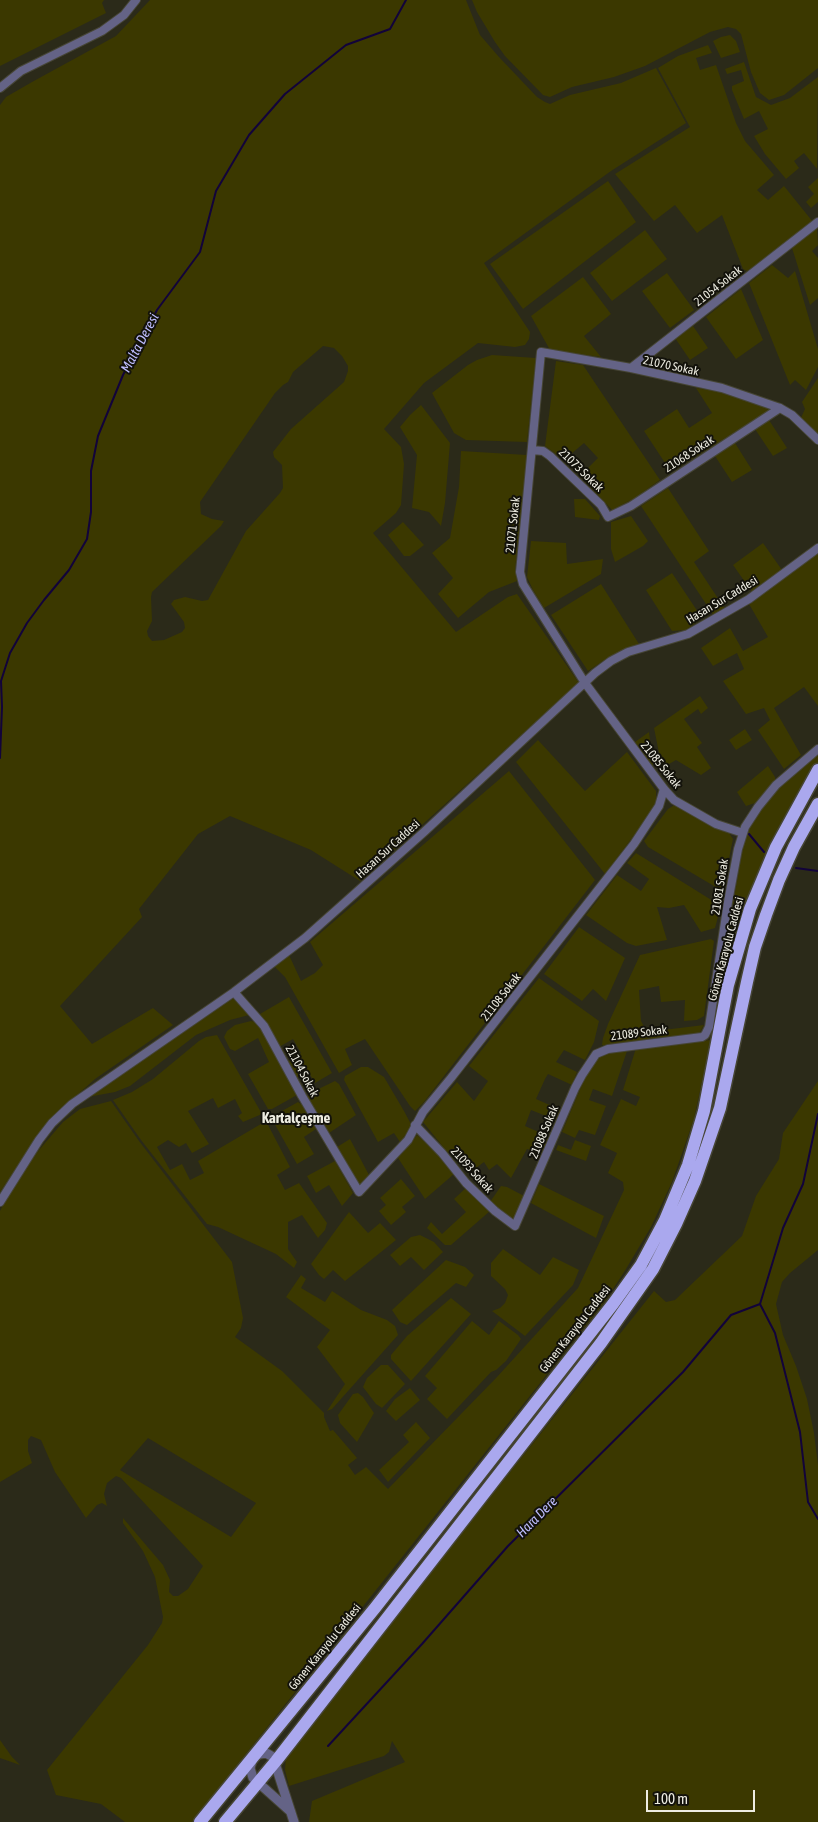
<!DOCTYPE html>
<html>
<head>
<meta charset="utf-8">
<style>
	body { margin:0 }
	#map { position:relative; width:818px; height:1822px; overflow:hidden; background:#2b2a19; font-family:"Asap Condensed",sans-serif }
	canvas { display:block }
	.scale { position:absolute; left:646px; top:1790px; width:109px; height:22px; box-sizing:border-box; border:2px solid #edece1; border-top:0; padding-left:6px; font-size:15px; line-height:18px; white-space:nowrap; color:#edece1; -webkit-text-stroke:4px #13120b; paint-order:stroke }
</style>
</head>
<body>
<div id="map">
<canvas width="818" height="1822"></canvas>
<div class="scale">100 m</div>
</div>
<script>
const context = document.querySelector('canvas').getContext('2d');
context.lineJoin = 'round';
function fill(path, color) { context.fillStyle = color; context.fill(path, 'evenodd'); }
const toPath = rows => new Path2D(rows.map(r => 'M' + r).join(''));
function strokePath(path, color, width, dash) { context.strokeStyle = color; context.lineWidth = width; context.lineCap = dash ? 'butt' : 'round'; context.setLineDash(dash || []); context.stroke(path); }
function drawText(font, color, halo, rows, align = 'center') {
  context.font = font + ' "Asap Condensed",sans-serif'; context.lineWidth = 4; context.setLineDash([]); context.textBaseline = 'middle'; context.strokeStyle = halo; context.fillStyle = color; for (const [text, x, y, turn = 0] of rows) {
    context.save(); context.translate(x, y); context.rotate((+turn || 0) * Math.PI / 180); context.textAlign = isNaN(turn) ? turn : align; if (halo) context.strokeText(text, 0, 0); context.fillText(text, 0, 0); context.restore();
  }
}
const green = toPath([
	[0,0,104,0,102,3,106,13,0,66],
	[150,0,466,0,480,35,499,57,537,97,545,102,550,104,570,95,621,83,656,68,686,123,611,171,484,263,530,332,529,339,525,345,515,347,478,343,424,383,384,429,401,447,404,464,401,505,396,513,373,533,456,632,508,597,517,594,579,683,360,881,311,850,230,816,198,834,139,909,142,917,60,1006,92,1044,153,1008,173,1025,95,1079,47,1122,0,1192,0,105,6,97,32,82,116,36],
	[323,346,334,348,342,356,348,366,348,371,344,382,291,429,273,452,274,457,282,465,283,488,280,493,246,531,208,600,202,601,185,597,174,600,171,604,184,622,185,628,182,632,164,640,152,641,148,636,147,631,152,621,151,597,152,592,221,526,224,521,212,519,201,514,200,502,275,393,283,385,288,382,293,372],
	[472,0,818,0,818,68,784,95,769,100,760,93,751,72,741,34,736,29,728,27,710,32,645,66,614,77,572,87,550,97,543,95,505,56,495,42,477,12],
	[730,35,736,41,740,52,721,58,713,41,721,37],
	[708,45,712,53,696,58,700,70,716,65,736,123,745,141,774,175,757,190,768,200,784,186,813,222,771,255,747,271,743,269,722,215,697,233,675,205,654,221,615,174,690,127,658,68,678,56],
	[744,62,756,97,771,105,790,98,818,77,817,169,804,153,794,161,799,168,786,179,765,154,754,136,768,129,759,111,744,119,732,90,732,86,744,81,741,70,727,74,725,69],
	[818,178,818,202,811,208,806,202,814,194,808,187],
	[608,181,636,222,523,309,490,264],
	[817,227,818,245,812,251,818,258,818,298,810,305,792,248],
	[645,230,667,259,612,301,590,273],
	[772,265,788,278,795,271,818,349,818,367,806,390,795,380,790,385,749,283],
	[667,273,694,310,670,328,642,291],
	[583,277,611,314,584,336,601,357,550,350,531,316],
	[741,289,763,340,736,359,706,317],
	[693,326,708,348,690,360,675,338],
	[492,355,536,358,527,442,466,440,454,433,432,393,468,365,477,360],
	[556,361,583,365,660,480,635,498,612,510,580,476,598,458,584,443,564,460,545,446],
	[818,378,818,438,800,420,805,409,802,402],
	[696,388,716,391,769,408,767,412,671,472,644,431,677,409,689,428,712,413],
	[421,405,450,443,445,503,441,526,429,512,412,508,417,455,400,427,410,415],
	[769,420,787,448,773,456,755,429],
	[735,443,752,470,732,482,715,456],
	[461,451,527,455,515,570,517,581,489,592,458,618,438,594,453,578,432,553,450,538,459,487],
	[668,488,709,551,694,562,725,609,714,616,641,506],
	[574,499,585,499,600,516,599,520,575,517],
	[631,516,648,541,643,546,615,562,611,549,611,522],
	[403,522,424,545,410,556,404,556,388,535],
	[531,541,566,543,567,564,603,559,601,574,544,608,533,590,527,577],
	[763,543,782,570,752,592,733,565],
	[818,553,818,706,804,687,774,708,801,755,784,769,758,730,770,720,764,708,746,714,723,681,744,669,737,653,713,666,701,648,730,628,743,651,768,637,749,604],
	[672,573,702,618,686,630,672,631,646,590],
	[601,584,639,644,603,661,588,671,551,615],
	[700,696,708,708,701,714,698,709,684,719,702,743,697,747,711,768,701,775,676,760,662,768,654,728],
	[745,729,752,740,736,750,729,740],
	[649,732,653,764,652,767,635,742],
	[538,740,585,791,627,752,656,791,656,802,650,814,605,874,516,762],
	[818,753,818,763,795,797,772,840,746,905,720,995,717,995,745,836,759,810,788,778],
	[768,766,775,777,775,780,755,803,746,806,737,792],
	[509,771,595,880,424,1102,415,1111,410,1106,365,1039,345,1049,352,1065,339,1073,285,977,274,966,289,955,301,981,315,973,323,965,310,942],
	[676,804,729,833,733,839,723,888,719,889,648,847,644,841,668,809],
	[636,853,721,906,715,928,701,932,684,905,669,908,657,907,667,940,636,946,627,943,586,915,617,875,641,891,649,879,627,863],
	[579,927,625,958,606,1001,593,989,582,1001,544,974],
	[711,939,714,941,704,1016,697,1020,684,1021,685,1000,661,1002,659,986,639,990,641,1021,647,1032,704,1025,700,1032,697,1034,654,1038,606,1046,602,1045,603,1038,608,1024,640,955],
	[539,978,599,1021,594,1042,585,1060,564,1050,556,1062,577,1072,572,1085,548,1074,545,1079,536,1099,561,1110,556,1120,531,1110,525,1126,550,1137,543,1154,527,1149,511,1178,497,1164,489,1170,484,1162,472,1171,457,1147,448,1153,423,1122,457,1082,474,1101,488,1081,469,1066],
	[235,997,249,1015,230,1020,196,1035,130,1086,115,1092,88,1097],
	[289,997,332,1073,315,1083,308,1071,296,1078,287,1062,301,1053,293,1039,279,1047,260,1014],
	[251,1021,255,1022,262,1030,297,1095,272,1109,268,1109,248,1074,269,1062,258,1038,235,1051,230,1049,224,1037,227,1031,235,1025],
	[217,1035,262,1114,243,1122,238,1116,242,1113,235,1099,218,1108,213,1098,188,1111,209,1144,192,1153,186,1143,179,1147,168,1140,157,1147,170,1170,182,1164,190,1180,204,1173,198,1161,266,1121,290,1167,277,1175,285,1190,299,1183,327,1223,325,1230,318,1238,302,1215,288,1222,288,1249,297,1262,294,1268,276,1254,218,1227,207,1224,141,1140,113,1100,132,1092,153,1079,199,1041,206,1037],
	[711,1040,694,1119,672,1182,651,1227,626,1269,606,1300,192,1822,125,1822,101,1804,56,1795,47,1770,148,1645,162,1623,163,1617,155,1577,143,1551,123,1523,123,1518,163,1565,170,1580,169,1592,173,1596,178,1596,188,1589,203,1566,121,1478,116,1476,107,1483,104,1494,107,1506,102,1503,97,1505,86,1518,55,1472,41,1440,31,1436,28,1440,28,1451,32,1463,0,1482,0,1211,16,1181,39,1150,63,1122,80,1109,111,1101,139,1141,232,1262,243,1318,241,1328,235,1337,282,1371,324,1413,324,1417,330,1431,333,1430,357,1458,348,1465,355,1475,366,1467,388,1489,497,1377,578,1288,624,1190,623,1182,608,1173,617,1153,600,1145,621,1099,636,1106,640,1097,623,1090,636,1048],
	[148,1438,256,1503,231,1537,120,1470],
	[624,1049,627,1051,612,1096,593,1089,589,1100,606,1106,595,1135,579,1130,575,1138,562,1132,589,1068,595,1059,604,1053],
	[361,1067,368,1067,384,1077,404,1111,412,1126,400,1142,394,1133,378,1142,344,1080,345,1076],
	[335,1081,339,1084,356,1115,329,1133,307,1097,310,1093],
	[818,1081,818,1250,790,1273,782,1282,776,1304,783,1335,796,1366,807,1399,814,1433,818,1465,818,1822,309,1822,312,1801,405,1762,392,1741,389,1752,384,1756,289,1786,285,1770,286,1754,654,1291,666,1302,675,1300,742,1236,756,1196,779,1159,783,1133],
	[298,1102,302,1105,316,1129,304,1137,314,1154,297,1164,273,1121,273,1116],
	[417,1135,434,1150,454,1174,425,1199,398,1158],
	[350,1139,369,1175,358,1187,337,1147],
	[575,1140,591,1146,586,1161,556,1150,558,1145,571,1150],
	[335,1161,353,1193,342,1206,329,1185,316,1193,307,1176],
	[401,1179,415,1196,402,1207,406,1212,391,1225,379,1211,386,1205,380,1198],
	[539,1184,604,1216,596,1238,531,1203],
	[501,1186,507,1187,524,1196,515,1217,510,1219,490,1202],
	[467,1187,490,1211,451,1245,445,1245,427,1228,431,1222,442,1234,466,1212,454,1199],
	[349,1212,368,1233,380,1223,396,1240,345,1281,333,1270,324,1279,319,1275,311,1264],
	[420,1235,434,1242,443,1252,424,1270,411,1257,400,1266,390,1255,411,1237],
	[503,1249,540,1275,553,1257,579,1270,573,1285,525,1336,492,1311,500,1308,505,1303,508,1295,505,1289,491,1276,491,1263],
	[446,1260,465,1267,474,1275,466,1287,456,1283,407,1325,400,1322,392,1310],
	[301,1275,306,1279,301,1288,325,1302,332,1291,361,1310,387,1320,395,1326,398,1335,332,1409,327,1411,345,1384,317,1347,330,1330,286,1297],
	[451,1298,471,1314,411,1381,391,1359,391,1355,407,1336],
	[472,1321,489,1335,499,1321,518,1335,521,1339,506,1361,496,1370,491,1372,447,1419,427,1399,437,1388,425,1376],
	[381,1365,388,1365,405,1384,382,1408,376,1404,363,1387,367,1378],
	[410,1388,420,1400,396,1421,386,1411,395,1399],
	[358,1393,363,1397,374,1413,357,1442,340,1423,338,1415,353,1394],
	[416,1422,430,1438,388,1482,379,1470,409,1442,403,1435],
	[0,1740,12,1757,20,1765,0,1758]
]);
const stream = toPath([
	[0,758,2,707,1,681,10,653,27,623,44,600,69,570,87,539,91,512,91,471,98,436,123,375,157,310,200,252,216,191,249,135,285,94,346,45,390,29,406,0],
	[749,834,764,852],
	[796,868,818,871],
	[818,1114,803,1184,783,1228,760,1304,775,1333,800,1432,808,1502,818,1519],
	[328,1746,422,1644,508,1546,683,1372,731,1315,760,1304]
]);
const minor = toPath([
	[0,88,21,71,102,31,124,15,136,0],
	[631,368,818,222],
	[532,450,543,451,550,456,601,505,608,517,631,506,780,408],
	[743,833,716,824,674,800,664,789,585,683,523,584,520,572,521,562,541,352,631,368,722,388,780,408,792,415,818,440],
	[234,992,264,1026,302,1096,359,1192,408,1140,423,1112,451,1078,634,844,659,806,664,789],
	[415,1125,442,1153,466,1183,495,1211,515,1226,575,1088,582,1075,596,1054,608,1049,702,1037,705,1035,709,1027,728,902,738,849,745,827,758,807,776,785,818,749],
	[0,1202,39,1140,52,1123,72,1104,234,992,305,938,424,832,595,673,611,661,628,652,688,634,749,599,818,548]
]);
const tertiary = toPath([
	[291,1812,253,1778,250,1768,254,1755,266,1753,273,1757,294,1822]
]);
const trunk = toPath([
	[200,1822,375,1608,613,1304,641,1265,665,1220,688,1165,704,1111,728,985,750,909,776,847,818,770],
	[225,1822,276,1761,601,1343,653,1269,676,1224,695,1181,720,1108,747,982,755,947,766,915,779,880,794,847,818,804]
]);
const streetNames = [
	["21054 Sokak",718,286,-38],
	["21070 Sokak",671,366,12],
	["21068 Sokak",689,454,-33],
	["21073 Sokak",581,470,44],
	["21071 Sokak",513,525,-84],
	["Hasan Sur Caddesi",722,600,-31],
	["21085 Sokak",661,765,51],
	["Hasan Sur Caddesi",388,849,-42],
	["21081 Sokak",720,887,-81],
	["Gönen Karayolu Caddesi",726,949,-75],
	["21108 Sokak",501,997,-52],
	["21089 Sokak",639,1033,-7],
	["21104 Sokak",302,1071,62],
	["21088 Sokak",544,1132,-67],
	["21093 Sokak",472,1170,48],
	["Gönen Karayolu Caddesi",575,1329,-52],
	["Gönen Karayolu Caddesi",325,1647,-51]
];
const waterNames = [
	["Malta Deresi",140,343,-62],
	["Hara Dere",537,1517,-45]
];
const quarterNames = [
	["Kartalçeşme",296,1118]
];
fill(green, '#3b3800');
strokePath(stream, '#12033a', 2);
strokePath(minor, '#464535', 10);
strokePath(tertiary, '#464535', 11);
strokePath(trunk, '#464535', 15);
strokePath(minor, '#646386', 8);
strokePath(tertiary, '#646386', 9);
strokePath(trunk, '#aaa8ee', 12);
drawText('12px', '#edece1', '#13120b', streetNames);
drawText('italic 14px', '#bdbcfc', '#13120b', waterNames);
drawText('bold 15px', '#edece1', '#13120b', quarterNames);
</script>
</body>
</html>
